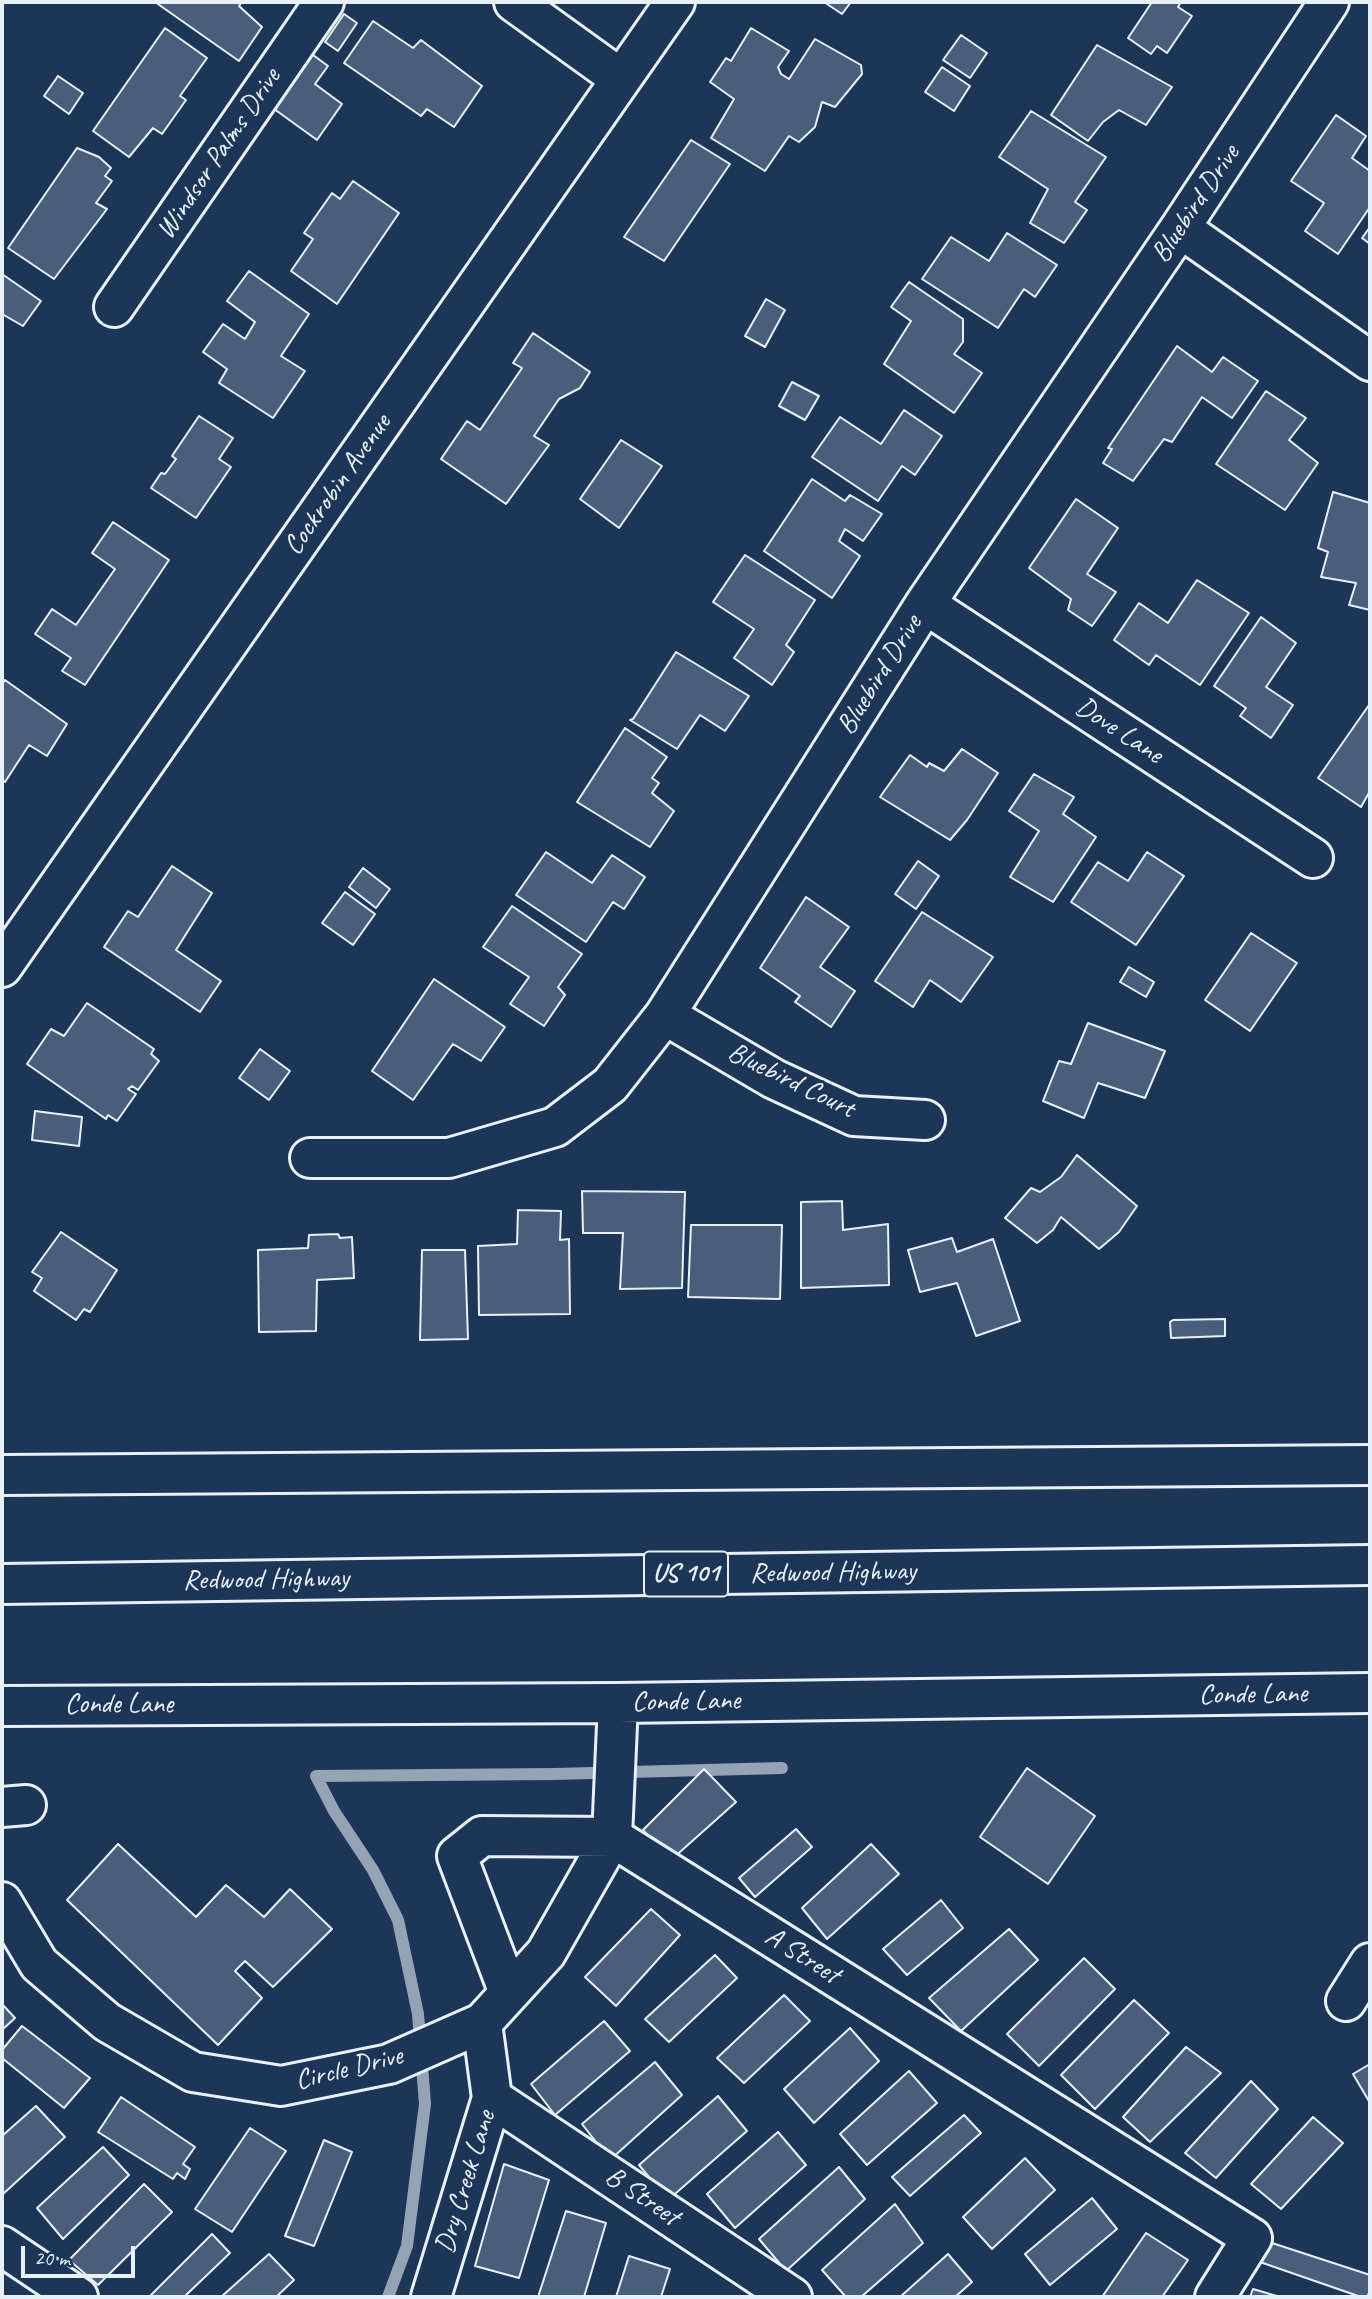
<!DOCTYPE html>
<html>
<head>
<meta charset="utf-8">
<style>
	body { margin:0 }
	#map { position:relative; width:1372px; height:2299px; overflow:hidden; background:#1d3557; font-family:Caveat,sans-serif }
	canvas { display:block }
	.frame { position:absolute; inset:0; border:4px solid #e8f1f8; pointer-events:none }
	.scale { position:absolute; left:21px; top:2246px; width:114px; height:32px; box-sizing:border-box; border:4px solid #e8f1f8; border-top:0; padding-left:9px; font-size:21px; line-height:24px; white-space:nowrap; color:#e8f1f8; -webkit-text-stroke:5px #1d3557; paint-order:stroke }
</style>
</head>
<body>
<div id="map">
<canvas width="1372" height="2299"></canvas>
<div class="frame"></div>
<div class="scale">20 m</div>
</div>
<script>
const context = document.querySelector('canvas').getContext('2d');
context.lineJoin = 'round';
const toPath = rows => new Path2D(rows.map(r => 'M' + r).join(''));
function strokePath(path, color, width, dash) { context.strokeStyle = color; context.lineWidth = width; context.lineCap = dash ? 'butt' : 'round'; context.setLineDash(dash || []); context.stroke(path); }
function fill(path, color) { context.fillStyle = color; context.fill(path, 'evenodd'); }
function drawText(font, color, halo, rows, align = 'center') {
  context.font = font + ' Caveat,sans-serif'; context.lineWidth = 6; context.setLineDash([]); context.textBaseline = 'middle'; context.strokeStyle = halo; context.fillStyle = color; for (const [text, x, y, turn = 0] of rows) {
    context.save(); context.translate(x, y); context.rotate((+turn || 0) * Math.PI / 180); context.textAlign = isNaN(turn) ? turn : align; if (halo) context.strokeText(text, 0, 0); context.fillText(text, 0, 0); context.restore();
  }
}
const stream = toPath([
	[388,2297,407,2246,425,2104,418,2014,398,1920,373,1870,334,1811,316,1776,554,1774,782,1768]
]);
const building = toPath([
	[155,2,242,2,239,6,262,27,239,61,155,2],
	[824,2,851,2,842,14,824,2],
	[1152,2,1181,2,1178,7,1192,16,1167,53,1157,46,1151,54,1128,38,1152,2],
	[344,14,357,23,338,51,325,42,344,14],
	[373,21,413,48,421,40,482,86,454,127,427,109,421,116,344,63,373,21],
	[165,28,207,58,180,96,186,100,162,134,153,128,129,157,93,131,165,28],
	[751,28,789,51,778,67,781,74,789,79,815,39,861,65,862,74,835,107,822,102,815,127,799,142,789,136,765,171,711,138,734,99,710,82,726,58,731,61,751,28],
	[961,35,987,53,970,78,943,60,961,35],
	[1097,45,1172,87,1146,125,1119,110,1103,122,1088,141,1051,115,1097,45],
	[309,52,328,66,315,84,342,104,317,140,270,106,309,52],
	[942,67,970,86,954,111,925,92,942,67],
	[58,76,83,93,69,114,44,96,58,76],
	[1031,111,1106,157,1075,202,1087,210,1064,243,1030,223,1048,189,999,157,1031,111],
	[1336,115,1366,136,1352,158,1370,171,1370,207,1338,254,1305,231,1324,203,1291,181,1336,115],
	[691,140,730,164,664,261,624,237,691,140],
	[77,148,99,157,111,168,105,176,112,181,96,203,107,209,54,279,8,248,77,148],
	[353,181,399,213,337,304,291,271,313,239,304,233,332,193,340,199,353,181],
	[1370,227,1370,244,1362,238,1370,227],
	[1007,233,1057,265,1035,297,1024,289,998,328,922,279,951,237,989,261,1007,233],
	[249,271,309,314,281,356,305,371,273,418,219,383,227,369,203,352,223,324,245,339,255,322,227,301,249,271],
	[2,274,41,301,23,326,2,314,2,274],
	[909,282,963,319,963,342,954,354,982,373,954,413,884,364,911,321,891,307,909,282],
	[766,299,785,310,765,347,745,336,766,299],
	[533,333,590,372,580,388,559,399,534,436,549,445,506,504,441,459,467,421,480,430,522,368,513,363,533,333],
	[1177,346,1212,372,1223,357,1258,381,1232,418,1202,397,1172,442,1164,439,1133,481,1103,463,1112,449,1108,448,1177,346],
	[792,382,819,396,805,420,779,406,792,382],
	[1266,391,1306,418,1289,440,1318,463,1285,510,1216,464,1266,391],
	[904,410,942,436,915,475,902,466,878,501,812,457,840,417,881,444,904,410],
	[199,416,233,438,219,459,231,467,196,518,151,488,161,473,165,474,176,459,172,456,199,416],
	[621,440,662,466,619,528,580,499,621,440],
	[812,479,845,501,850,495,882,514,863,541,845,529,839,541,860,556,832,598,764,551,812,479],
	[1333,492,1370,503,1370,610,1349,605,1356,583,1321,577,1328,552,1318,548,1333,492],
	[1076,499,1118,528,1087,574,1116,592,1092,626,1068,610,1071,599,1029,568,1076,499],
	[113,522,169,560,85,685,62,671,71,658,35,634,52,609,76,625,115,569,92,553,113,522],
	[745,555,815,600,786,645,794,652,772,685,734,658,754,629,713,602,745,555],
	[1197,580,1249,613,1200,685,1156,655,1149,665,1114,640,1139,603,1168,623,1197,580],
	[1261,617,1296,643,1266,687,1293,705,1271,738,1240,716,1246,708,1214,686,1261,617],
	[676,652,749,696,725,731,700,715,677,749,630,720,633,719,676,652],
	[5,680,67,724,47,756,29,745,5,782,2,780,2,684,5,680],
	[1369,705,1370,791,1361,807,1318,778,1369,705],
	[625,728,667,757,652,778,659,783,652,793,674,811,650,847,577,802,625,728],
	[962,749,998,773,967,820,950,840,880,797,910,755,927,767,929,763,944,771,962,749],
	[1034,774,1074,797,1063,814,1096,837,1053,902,1010,877,1039,831,1009,811,1034,774],
	[546,852,592,883,612,855,645,877,624,909,613,902,586,942,516,895,546,852],
	[1147,852,1184,876,1136,945,1071,902,1098,862,1128,881,1147,852],
	[918,861,939,876,916,909,895,894,918,861],
	[172,866,212,893,176,950,221,981,200,1012,104,947,128,911,138,917,172,866],
	[363,868,390,889,376,908,349,887,363,868],
	[345,892,375,914,353,945,322,923,345,892],
	[806,897,849,927,820,967,855,991,831,1027,795,1002,800,996,760,968,806,897],
	[512,906,582,954,558,987,565,995,544,1026,510,1004,529,977,483,947,512,906],
	[922,912,993,957,961,1002,930,980,913,1007,875,981,922,912],
	[1251,933,1297,963,1250,1031,1205,1000,1251,933],
	[1129,967,1154,982,1146,997,1120,982,1129,967],
	[434,979,505,1027,481,1061,453,1044,413,1100,372,1071,434,979],
	[87,1003,154,1049,151,1054,159,1061,138,1090,132,1086,128,1089,136,1094,117,1121,108,1115,106,1119,27,1064,51,1029,64,1036,87,1003],
	[1088,1023,1165,1051,1145,1098,1098,1083,1084,1118,1043,1101,1059,1061,1071,1064,1088,1023],
	[260,1049,290,1071,269,1100,239,1078,260,1049],
	[35,1111,82,1117,79,1146,32,1140,35,1111],
	[1077,1155,1137,1206,1119,1232,1099,1249,1061,1217,1053,1230,1037,1243,1005,1218,1031,1188,1040,1192,1061,1177,1077,1155],
	[582,1191,685,1192,682,1288,620,1289,623,1233,583,1233,582,1191],
	[842,1201,843,1230,888,1224,889,1285,801,1288,801,1202,842,1201],
	[518,1210,561,1211,560,1240,569,1239,570,1314,479,1315,478,1246,517,1244,518,1210],
	[691,1225,782,1225,780,1299,688,1297,691,1225],
	[61,1232,117,1270,90,1312,84,1309,76,1320,34,1291,42,1278,32,1272,61,1232],
	[338,1234,340,1238,352,1237,354,1278,317,1280,316,1331,259,1332,258,1250,308,1248,309,1235,338,1234],
	[952,1238,957,1252,993,1239,1020,1321,976,1336,957,1283,920,1292,908,1250,952,1238],
	[422,1250,465,1250,468,1339,420,1340,422,1250],
	[1225,1319,1225,1336,1171,1338,1170,1322,1173,1320,1225,1319],
	[1027,1768,1095,1816,1048,1884,980,1837,1027,1768],
	[704,1769,736,1802,671,1860,643,1830,704,1769],
	[796,1829,812,1847,755,1897,739,1878,796,1829],
	[118,1844,196,1917,226,1885,264,1917,290,1889,332,1929,273,1987,245,1961,235,1971,262,1998,218,2045,67,1900,118,1844],
	[871,1844,899,1874,827,1939,802,1908,871,1844],
	[941,1900,963,1928,907,1975,883,1949,941,1900],
	[651,1909,680,1935,616,2006,585,1977,651,1909],
	[1009,1929,1038,1960,961,2031,929,1998,1009,1929],
	[715,1955,737,1978,669,2042,645,2019,715,1955],
	[1084,1958,1115,1989,1039,2066,1007,2034,1084,1958],
	[784,1995,810,2021,744,2083,717,2058,784,1995],
	[1134,2000,1169,2033,1095,2109,1061,2075,1134,2000],
	[2,2004,15,2018,2,2030,2,2004],
	[604,2021,630,2051,555,2115,531,2084,604,2021],
	[22,2026,90,2078,64,2108,2,2058,2,2050,22,2026],
	[850,2028,879,2061,814,2123,784,2089,850,2028],
	[1186,2047,1221,2073,1150,2142,1123,2117,1186,2047],
	[655,2062,682,2095,610,2160,582,2124,655,2062],
	[1370,2064,1370,2103,1353,2074,1370,2064],
	[909,2071,937,2103,867,2165,840,2134,909,2071],
	[1251,2081,1278,2109,1216,2178,1185,2153,1251,2081],
	[718,2096,747,2131,668,2200,639,2165,718,2096],
	[121,2097,195,2147,183,2164,190,2169,185,2179,177,2173,173,2179,98,2132,121,2097],
	[36,2106,65,2137,2,2195,2,2136,36,2106],
	[964,2115,981,2133,910,2196,892,2177,964,2115],
	[1313,2117,1343,2143,1281,2209,1251,2184,1313,2117],
	[250,2128,286,2151,232,2232,195,2209,250,2128],
	[778,2132,806,2165,735,2228,707,2194,778,2132],
	[324,2140,352,2152,314,2246,285,2236,324,2140],
	[103,2147,129,2175,63,2239,37,2208,103,2147],
	[1025,2158,1055,2190,992,2249,963,2217,1025,2158],
	[504,2164,549,2180,519,2278,475,2266,504,2164],
	[839,2167,865,2199,786,2271,759,2239,839,2167],
	[144,2184,172,2212,98,2285,69,2260,144,2184],
	[1092,2198,1117,2229,1050,2285,1025,2254,1092,2198],
	[895,2204,923,2243,861,2297,846,2297,822,2270,895,2204],
	[566,2211,606,2223,584,2297,538,2297,566,2211],
	[1146,2233,1188,2260,1162,2297,1102,2297,1146,2233],
	[212,2234,230,2253,184,2297,149,2297,212,2234],
	[1269,2242,1370,2275,1370,2291,1367,2297,1361,2297,1260,2262,1269,2242],
	[269,2254,294,2280,276,2297,221,2297,269,2254],
	[948,2254,972,2282,955,2297,900,2297,948,2254],
	[629,2256,670,2269,661,2297,616,2297,629,2256],
	[1253,2289,1280,2297,1250,2297,1253,2289]
]);
const minor = toPath([
	[514,2,621,79],
	[1180,228,1370,361],
	[114,307,324,2],
	[925,604,1313,858],
	[2,967,675,2],
	[665,1015,774,1079,854,1116,925,1120],
	[310,1158,449,1158,555,1127,610,1085,665,1015,925,604,1180,228,1329,2],
	[2,1706,618,1703,1370,1693],
	[2,1807,26,1805],
	[2,1902,39,1964,107,2022,193,2072,281,2086,389,2064,482,2023,546,1953,612,1837,618,1703],
	[509,1993,457,1856,482,1836,612,1837,1252,2238,1215,2297],
	[1346,2001,1370,1963],
	[492,2098,792,2297],
	[2,2246,78,2297],
	[431,2297,492,2098,482,2023]
]);
const highway = toPath([
	[2,1475,1370,1465],
	[2,1584,1370,1565]
]);
const shields = [
	[686,1574,84]
];
const shieldNames = [
	["US 101",686,1574]
];
const streetNames = [
	["Windsor Palms Drive",219,154,-56],
	["Bluebird Drive",1196,204,-56],
	["Cockrobin Avenue",338,485,-55],
	["Bluebird Drive",880,675,-58],
	["Dove Lane",1119,731,33],
	["Bluebird Court",791,1081,26],
	["Redwood Highway",833,1573,-1],
	["Redwood Highway",266,1580,-1],
	["Conde Lane",1253,1695,-1],
	["Conde Lane",686,1702,-1],
	["Conde Lane",119,1705],
	["A Street",802,1956,32],
	["Circle Drive",349,2069,-14],
	["Dry Creek Lane",466,2182,-73],
	["B Street",642,2197,34]
];
strokePath(stream, '#95a4b5', 12);
fill(building, '#495e7a');
strokePath(building, '#e8f1f8', 2);
strokePath(minor, '#e8f1f8', 44);
strokePath(highway, '#e8f1f8', 44);
strokePath(minor, '#1d3557', 38);
strokePath(highway, '#1d3557', 38);
for (const [x, y, w] of shields) { const box = new Path2D(); box.roundRect(x - w / 2, y - 22.5, w, 45, 5); context.fillStyle = '#1d3557'; context.fill(box); strokePath(box, '#e8f1f8', 2); }
drawText('bold 26px', '#e8f1f8', null, shieldNames);
drawText('28px', '#e8f1f8', '#1d3557', streetNames);
</script>
</body>
</html>
